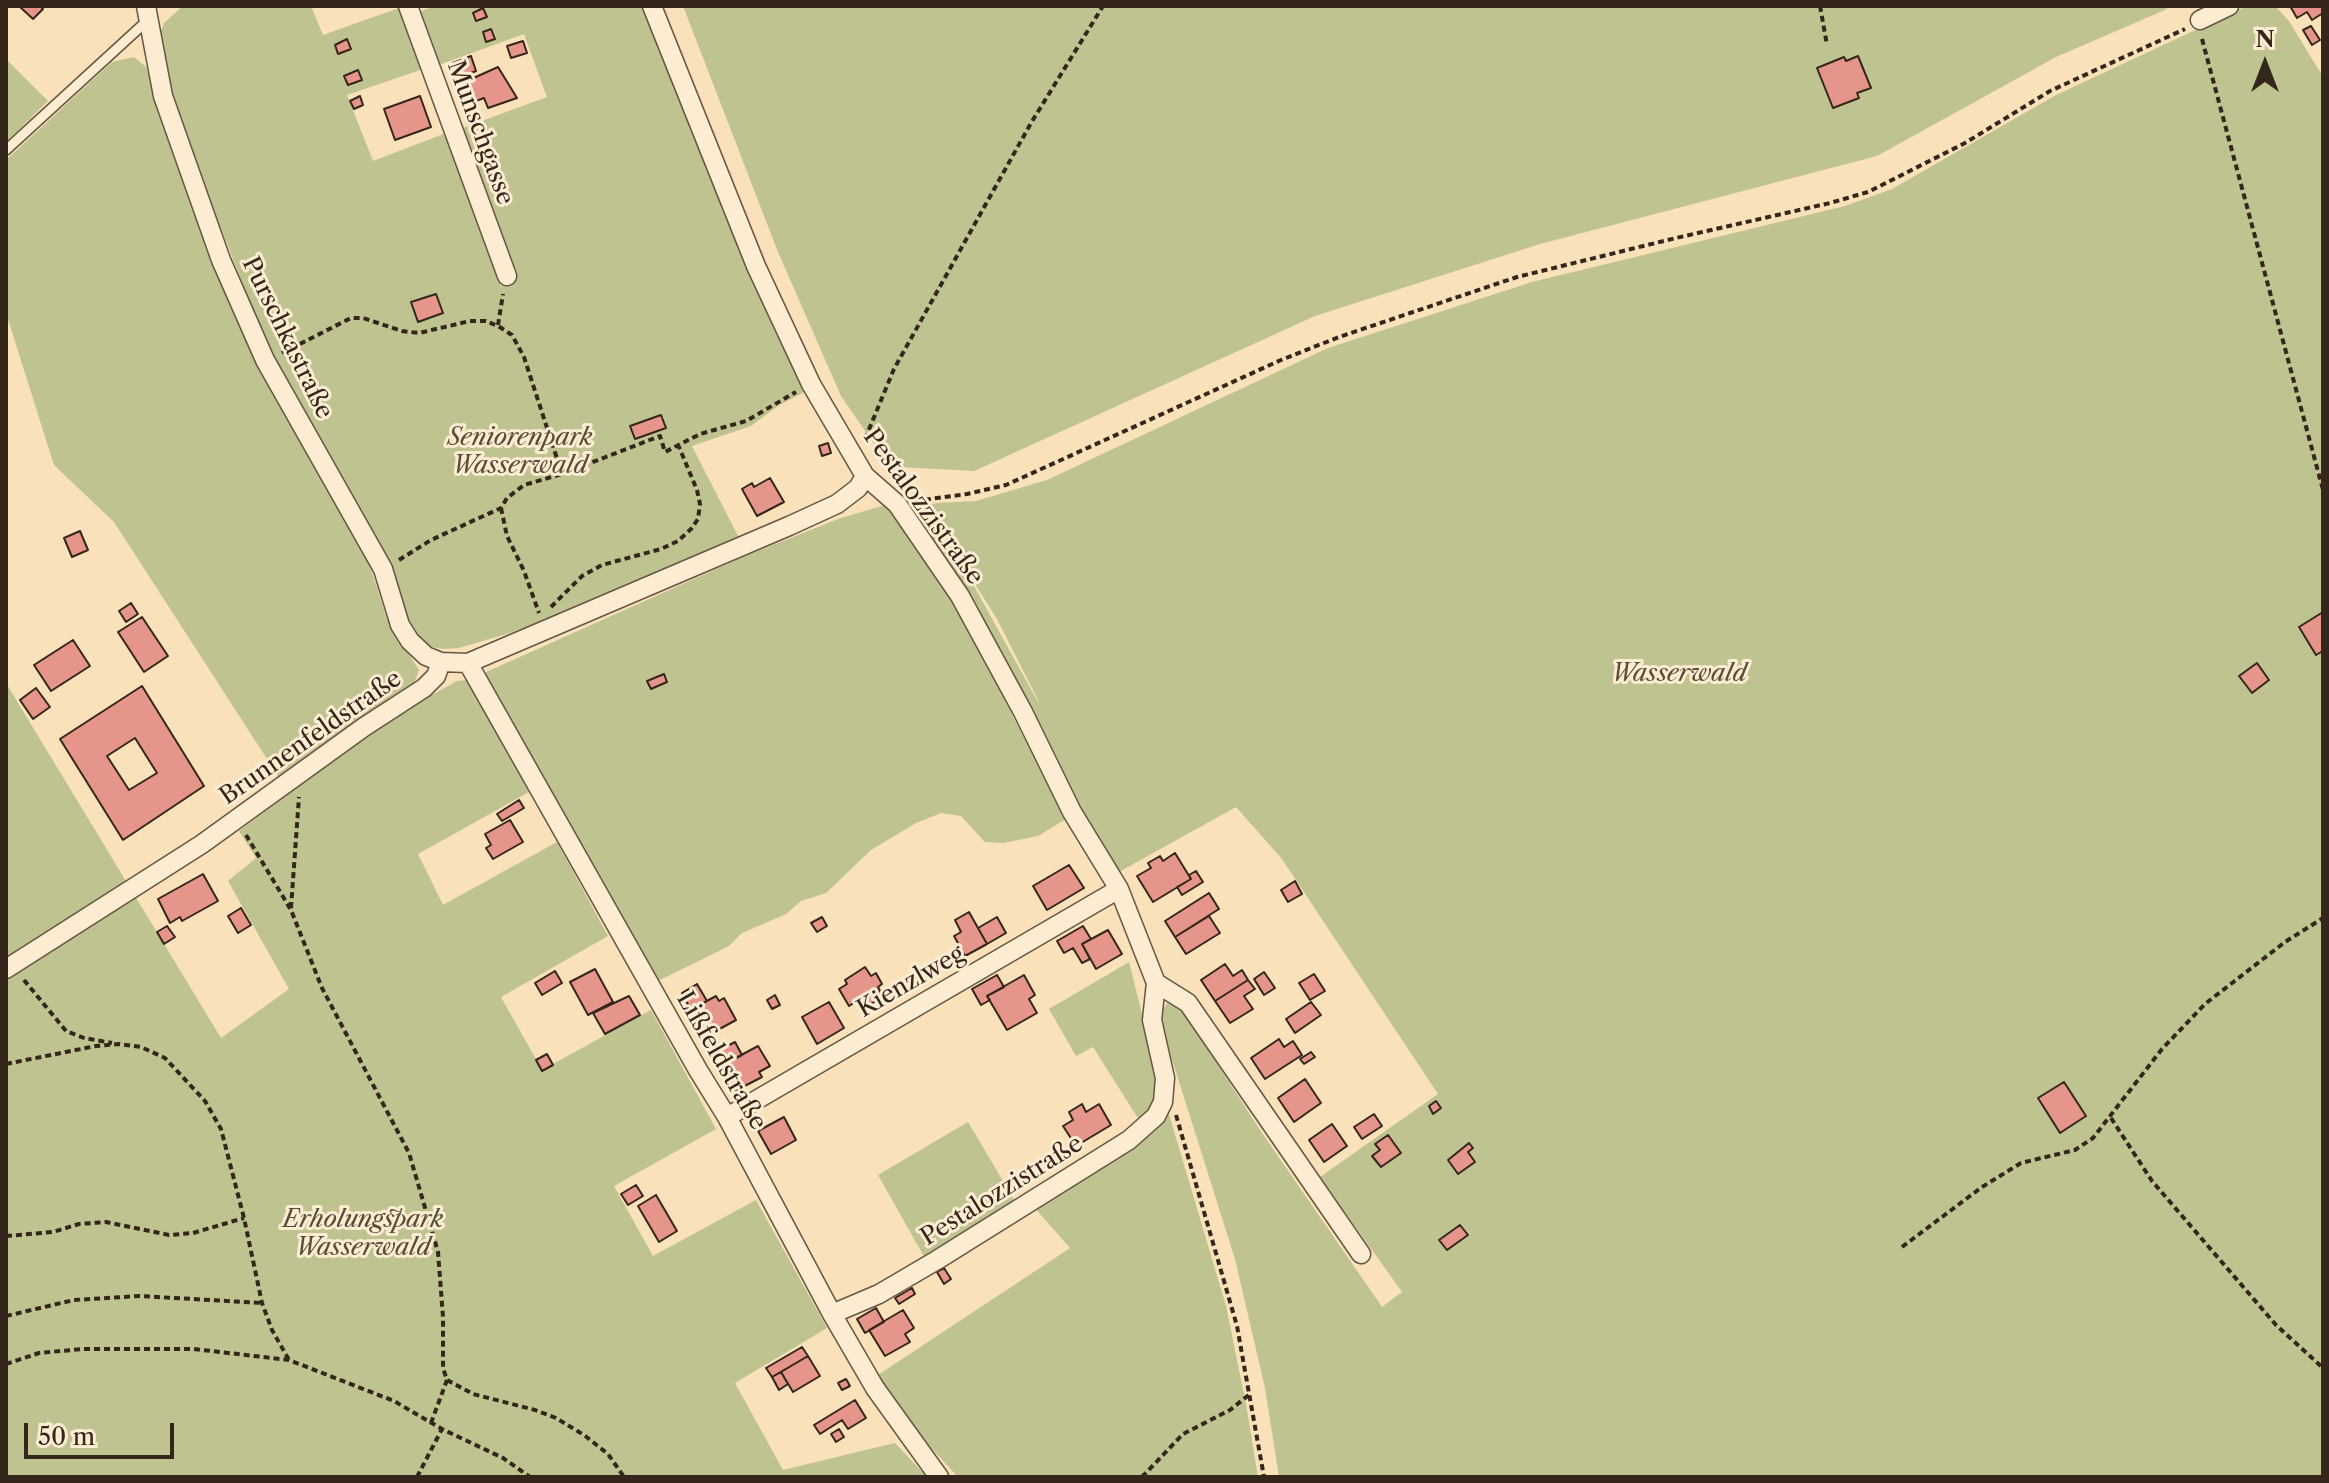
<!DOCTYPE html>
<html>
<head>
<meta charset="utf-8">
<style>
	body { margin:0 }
	#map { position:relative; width:2329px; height:1483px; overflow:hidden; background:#f9e1b9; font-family:"Libre Caslon Text",serif }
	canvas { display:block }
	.frame { position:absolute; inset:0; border:8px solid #35261b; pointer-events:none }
	.north { position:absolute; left:2225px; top:24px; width:80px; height:80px; -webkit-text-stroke:6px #fbecd2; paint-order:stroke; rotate:0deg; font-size:22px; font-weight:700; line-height:32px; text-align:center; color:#35261b }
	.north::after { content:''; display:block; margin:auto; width:28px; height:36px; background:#35261b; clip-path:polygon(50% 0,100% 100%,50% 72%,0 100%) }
	.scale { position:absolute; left:24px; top:1423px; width:150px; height:36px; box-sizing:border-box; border:4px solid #35261b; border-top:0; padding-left:10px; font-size:24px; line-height:28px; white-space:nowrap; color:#35261b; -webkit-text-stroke:6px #fbecd2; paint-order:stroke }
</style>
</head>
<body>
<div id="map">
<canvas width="2329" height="1483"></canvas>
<div class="frame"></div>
<div class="north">N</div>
<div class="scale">50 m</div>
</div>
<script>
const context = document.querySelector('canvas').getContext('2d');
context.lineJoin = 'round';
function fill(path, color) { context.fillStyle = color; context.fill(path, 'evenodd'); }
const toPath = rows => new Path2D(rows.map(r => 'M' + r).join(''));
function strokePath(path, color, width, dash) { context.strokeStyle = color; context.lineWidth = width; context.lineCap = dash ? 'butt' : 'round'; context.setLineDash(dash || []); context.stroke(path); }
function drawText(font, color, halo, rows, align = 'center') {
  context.font = font + ' "Libre Caslon Text",serif'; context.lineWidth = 6; context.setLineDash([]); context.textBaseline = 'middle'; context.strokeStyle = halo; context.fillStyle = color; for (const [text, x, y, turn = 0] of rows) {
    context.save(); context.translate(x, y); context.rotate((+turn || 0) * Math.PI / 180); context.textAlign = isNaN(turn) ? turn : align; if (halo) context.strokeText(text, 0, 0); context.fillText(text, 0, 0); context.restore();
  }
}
const green = toPath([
	[183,6,311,6,323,35,402,7,423,69,347,95,373,161,446,133,501,286,516,280,460,129,547,97,524,34,436,66,416,13,435,6,647,6,808,390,778,406,751,426,692,446,740,540,561,615,510,633,459,648,443,649,431,647,418,639,408,629,389,562,270,353,183,132,168,88,160,34,164,23],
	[683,6,2167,6,2167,9,2056,57,1877,156,1540,244,1315,316,974,471,899,467,879,451,841,396,778,252],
	[2247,6,2275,6,2289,21,2323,77,2323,1477,1279,1477,1265,1388,1235,1259,1170,1053,1161,1020,1163,1009,1169,1001,1187,1017,1260,1130,1382,1307,1402,1292,1320,1177,1438,1094,1282,859,1236,807,1119,872,1078,813,943,559,911,508,937,503,976,501,1047,480,1328,348,1532,282,1845,206,1892,189,2056,95],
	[958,557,997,619,1039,702,1038,702],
	[134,57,146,67,191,202,227,294,366,553,387,619,419,670,414,684,380,706,280,779,114,522,54,465,6,313,6,160,112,62],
	[6,59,48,101,6,142],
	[888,504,949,592,1066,819,1038,836,1003,843,985,842,961,816,941,813,916,823,871,850,826,893,801,901,786,914,742,933,729,946,658,981,484,673,743,557,838,519],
	[466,680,474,686,529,792,418,854,443,905,557,842,608,936,501,997,542,1070,651,1010,716,1129,614,1186,653,1256,756,1200,827,1328,735,1383,783,1470,895,1443,927,1477,6,1477,6,683,221,1038,289,989,228,881,256,858,239,831,392,717,457,681],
	[1129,962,1159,1082,1157,1100,1141,1123,1093,1047,1076,1056,1049,1009],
	[1166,1104,1226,1306,1246,1404,1258,1477,958,1477,911,1426,878,1375,1070,1248,1033,1206],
	[968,1122,1016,1203,926,1260,878,1175]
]);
const building = toPath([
	[19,6,40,6,43,9,33,19,19,6],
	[2290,6,2323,6,2323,13,2312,20,2307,12,2297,18,2290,6],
	[483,8,487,17,476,21,473,13,483,8],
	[2311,26,2320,40,2312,45,2303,30,2311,26],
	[491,29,495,39,486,42,483,32,491,29],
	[347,39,351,49,338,54,335,45,347,39],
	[523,41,527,53,511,58,507,46,523,41],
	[471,56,476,71,458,78,453,63,471,56],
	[1858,56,1871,88,1857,93,1859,98,1833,108,1817,68,1844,57,1846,61,1858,56],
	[498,67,517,98,488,108,484,98,465,105,458,85,498,67],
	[358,70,362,80,348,85,344,76,358,70],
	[360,96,363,105,354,109,350,101,360,96],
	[420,96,431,127,395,140,384,109,420,96],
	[436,294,443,313,418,322,411,302,436,294],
	[661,415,666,428,635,439,630,426,661,415],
	[828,443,831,453,822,456,819,446,828,443],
	[770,478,784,502,757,516,742,489,752,483,754,487,770,478],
	[80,531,88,550,72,557,64,538,80,531],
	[131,603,138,614,126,622,119,611,131,603],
	[2323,612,2323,651,2316,655,2299,627,2323,612],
	[142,617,168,656,144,672,118,632,142,617],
	[73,640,90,666,51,691,34,665,73,640],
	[2257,663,2269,680,2252,693,2239,676,2257,663],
	[664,674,667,682,651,689,647,681,664,674],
	[142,686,204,786,123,840,60,739,142,686],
	[135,738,157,773,129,790,107,756,135,738],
	[36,688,50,707,33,719,20,700,36,688],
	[519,800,524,808,502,821,497,814,519,800],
	[510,820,523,842,493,859,486,848,491,845,485,834,510,820],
	[1175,853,1191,879,1153,902,1137,876,1151,868,1148,863,1160,856,1163,861,1175,853],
	[1069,865,1084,888,1047,910,1033,886,1069,865],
	[1196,871,1203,882,1182,895,1177,887,1191,879,1189,875,1196,871],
	[203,874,218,901,182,921,180,917,170,923,158,899,203,874],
	[1295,881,1302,894,1288,902,1281,890,1295,881],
	[1209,893,1219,909,1175,937,1165,921,1209,893],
	[241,908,251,925,238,933,228,916,241,908],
	[969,912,987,944,965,956,954,936,961,932,955,920,969,912],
	[1209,916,1220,933,1186,954,1175,937,1209,916],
	[822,917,827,926,817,932,811,923,822,917],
	[997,917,1006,933,987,944,978,928,997,917],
	[167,926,175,937,164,944,157,932,167,926],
	[1083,926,1091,939,1082,944,1090,959,1082,963,1073,948,1064,953,1057,941,1083,926],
	[1108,930,1122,954,1096,969,1082,944,1108,930],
	[1225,964,1233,976,1242,970,1248,980,1215,1001,1201,980,1225,964],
	[865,967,871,976,876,973,882,984,878,987,883,997,862,1009,857,1001,849,1006,839,989,847,984,845,980,865,967],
	[595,969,613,1002,588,1015,570,982,595,969],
	[555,971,562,983,542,995,535,983,555,971],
	[1264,972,1275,988,1264,995,1254,979,1264,972],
	[1314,974,1325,991,1310,1000,1299,983,1314,974],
	[997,975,1004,987,987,996,990,1000,981,1005,972,989,997,975],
	[1024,975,1035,995,1029,999,1037,1013,1007,1030,987,996,1024,975],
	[1248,980,1255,989,1244,996,1253,1009,1230,1023,1215,1001,1248,980],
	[697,984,707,1001,694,1008,697,1014,694,1016,682,993,697,984],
	[775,995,780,1005,772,1009,767,1000,775,995],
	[629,996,640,1015,605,1034,593,1013,629,996],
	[716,996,719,1001,724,998,736,1020,705,1037,694,1016,697,1014,694,1008,716,996],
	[829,1002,844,1028,817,1044,802,1017,829,1002],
	[1311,1002,1321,1015,1295,1033,1286,1019,1311,1002],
	[1279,1039,1284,1047,1293,1041,1302,1055,1265,1079,1251,1058,1279,1039],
	[735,1042,742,1055,723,1065,716,1052,735,1042],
	[758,1046,770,1066,759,1072,762,1077,735,1091,721,1066,758,1046],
	[1311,1052,1315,1057,1304,1064,1300,1059,1311,1052],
	[547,1054,553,1065,542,1071,536,1060,547,1054],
	[1305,1079,1321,1103,1294,1122,1278,1098,1305,1079],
	[2064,1082,2086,1116,2060,1133,2038,1098,2064,1082],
	[1436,1101,1441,1108,1433,1114,1429,1106,1436,1101],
	[1082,1104,1086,1112,1099,1104,1111,1125,1076,1146,1063,1126,1073,1120,1069,1112,1082,1104],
	[1374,1114,1382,1126,1362,1139,1354,1127,1374,1114],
	[784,1117,796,1140,771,1154,758,1131,784,1117],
	[1332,1124,1347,1146,1324,1162,1309,1140,1332,1124],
	[1388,1135,1401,1153,1381,1167,1372,1156,1380,1150,1375,1144,1388,1135],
	[1469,1143,1473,1148,1468,1152,1475,1162,1458,1174,1448,1160,1469,1143],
	[636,1185,643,1196,628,1205,621,1194,636,1185],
	[656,1195,677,1231,659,1242,638,1206,656,1195],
	[1460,1225,1468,1235,1447,1250,1439,1240,1460,1225],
	[944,1268,951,1279,944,1284,937,1272,944,1268],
	[912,1288,915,1294,899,1304,895,1298,912,1288],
	[876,1308,884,1322,865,1333,857,1319,876,1308],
	[903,1310,914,1328,905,1334,910,1342,885,1356,869,1330,903,1310],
	[802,1347,808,1356,772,1377,766,1368,802,1347],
	[808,1356,820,1376,793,1392,781,1372,808,1356],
	[781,1372,788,1384,779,1390,772,1377,781,1372],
	[846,1379,850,1386,842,1390,838,1383,846,1379],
	[855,1400,866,1418,848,1429,842,1420,820,1434,814,1425,855,1400],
	[839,1429,844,1437,836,1442,831,1434,839,1429]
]);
const path = toPath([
	[1820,6,1827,45],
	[2202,39,2323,490],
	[498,325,503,294],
	[282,353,351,318,363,318,402,331,419,333,470,321,486,321,498,326,512,335,524,357,562,474],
	[865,439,894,369,1031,123,1103,6],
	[915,501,967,494,1006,485,1281,360,1339,337,1517,277,1676,238,1830,203,1868,192,1965,143,2050,91,2185,29],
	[501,508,507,536,524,571,539,613],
	[399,560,431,540,501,508,507,498,524,485,562,474,660,436,665,452,700,434,746,421,796,392],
	[551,607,582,576,602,565,661,549,678,541,691,529,698,519,700,504,697,490,679,447],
	[246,835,291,910,322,988,409,1153,438,1252,443,1317,443,1368,447,1380,473,1394,535,1410,556,1418,584,1435,608,1454,624,1477],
	[291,908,299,797],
	[24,980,66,1031,84,1038,112,1043],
	[6,1064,96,1046,119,1044,141,1047,165,1058,205,1101,221,1129,244,1218,262,1303,272,1330,289,1360],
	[1176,1115,1237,1326,1264,1477],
	[2111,1118,2152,1181,2276,1325,2323,1368],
	[6,1236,53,1232,79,1224,106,1222,169,1235,193,1233,244,1218],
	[1902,1247,1982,1187,2021,1163,2075,1150,2093,1138,2162,1049,2205,1004,2285,942,2323,918],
	[6,1316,74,1300,140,1296,262,1303],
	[6,1364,39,1353,83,1349,194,1349,289,1360,394,1401,442,1429,503,1458,530,1477],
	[431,1423,447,1380],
	[417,1477,442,1429],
	[1142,1477,1183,1434,1230,1410,1250,1394]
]);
const service = toPath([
	[6,150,148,20]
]);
const minor = toPath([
	[146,6,163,96,221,260,265,360,383,569,400,625,410,641,426,656,441,662,468,663,789,526,837,504,858,488,865,476],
	[408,6,507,276],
	[652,6,756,266,811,384,865,476,897,504,960,596,1023,712,1072,812,1119,889,1156,983,1152,1020,1165,1078,1163,1102,1156,1116,1129,1140,937,1260,879,1294,832,1314],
	[2200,20,2229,6],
	[468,663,698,1070,727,1117,832,1314,875,1388,939,1477],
	[6,969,202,844,364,727,424,688,436,676,441,662],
	[1156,983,1188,1003,1361,1254],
	[727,1117,1119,889]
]);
const streetNames = [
	["Munschgasse",480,133,70],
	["Purschkastraße",287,338,64],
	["Pestalozzistraße",923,507,54],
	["Brunnenfeldstraße",311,738,-35],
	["Kienzlweg",911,982,-30],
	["Lißfeldstraße",721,1061,60],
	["Pestalozzistraße",1002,1191,-32]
];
const parkNames = [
	["Seniorenpark",520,438],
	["Wasserwald",520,466],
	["Wasserwald",1679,674],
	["Erholungspark",363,1220],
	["Wasserwald",363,1248]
];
fill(green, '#bec38f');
fill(building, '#e6958a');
strokePath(building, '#35261b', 2);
strokePath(service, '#665542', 12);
strokePath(minor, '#665542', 21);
strokePath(path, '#35261b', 4, [6, 4]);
strokePath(service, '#fbecd2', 9);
strokePath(minor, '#fbecd2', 18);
drawText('24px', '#35261b', '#fbecd2', streetNames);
drawText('italic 24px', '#574d38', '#fbecd2', parkNames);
</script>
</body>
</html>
